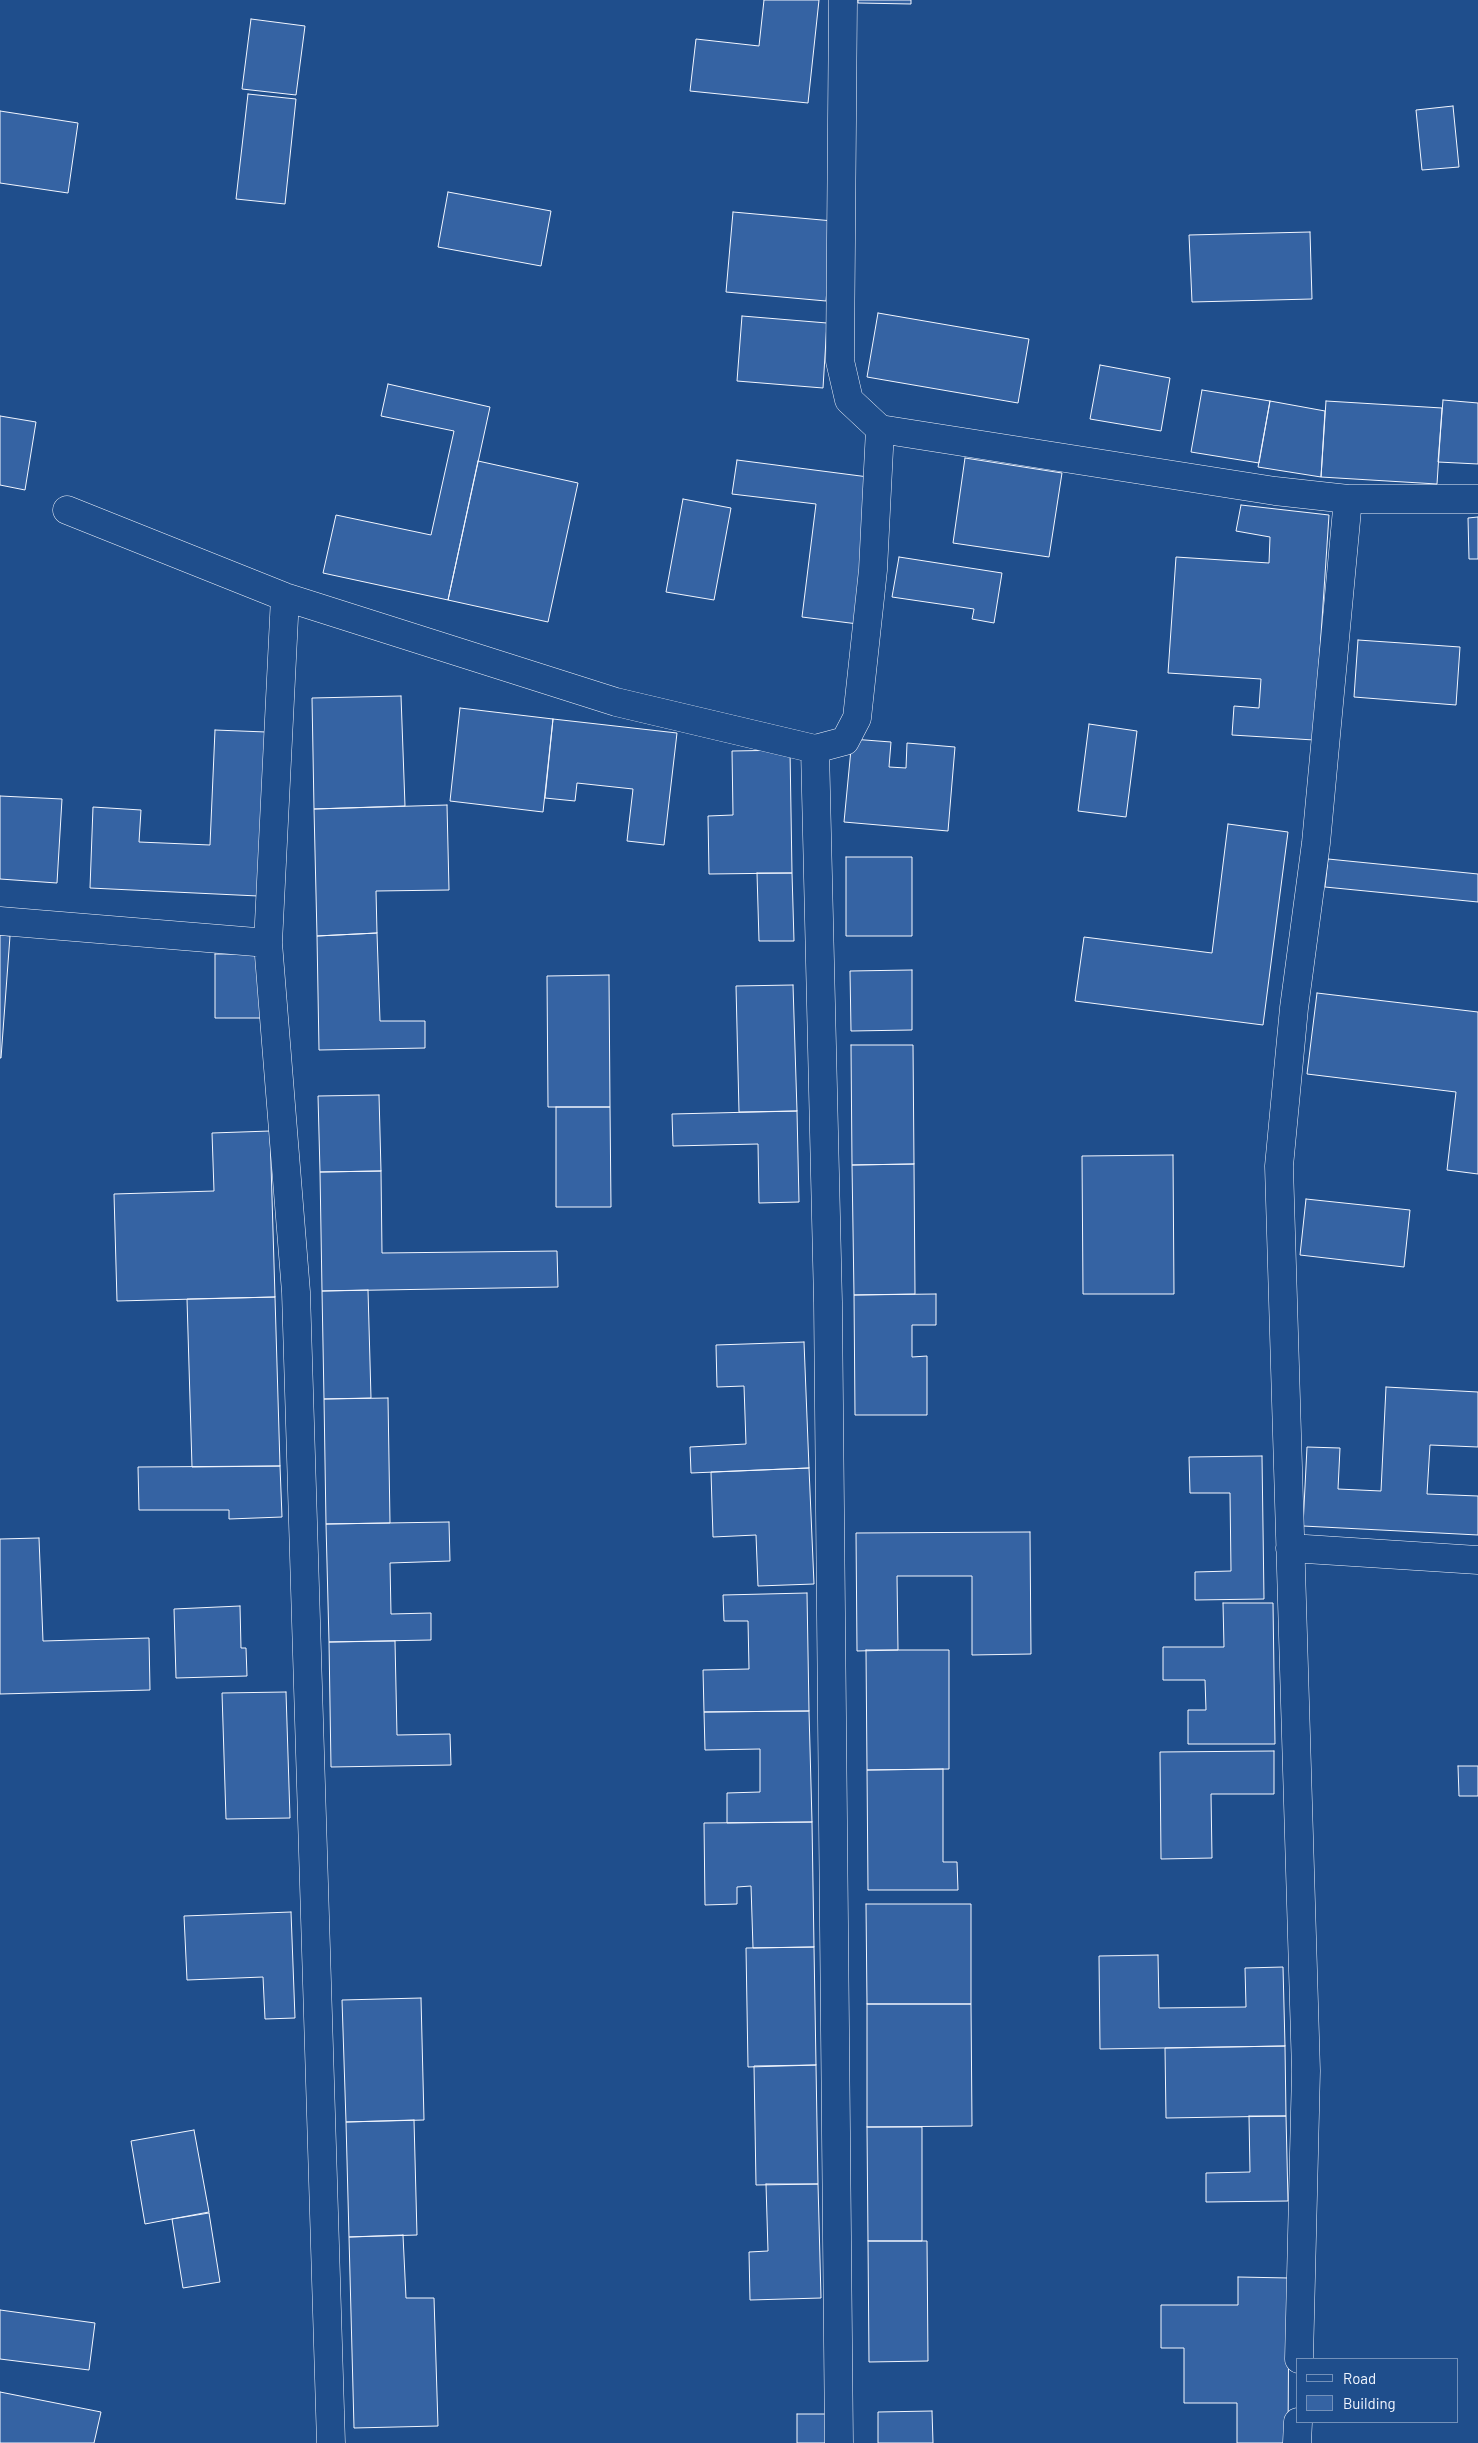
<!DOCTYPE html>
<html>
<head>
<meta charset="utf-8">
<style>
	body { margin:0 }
	#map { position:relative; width:1478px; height:2443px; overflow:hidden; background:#1f4e8c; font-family:Barlow,sans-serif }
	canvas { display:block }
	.legend { position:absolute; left:1296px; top:2358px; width:162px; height:65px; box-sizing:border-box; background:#1f4e8c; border:1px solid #7391ba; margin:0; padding:6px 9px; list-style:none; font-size:15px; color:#f2f6ff }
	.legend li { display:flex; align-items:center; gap:10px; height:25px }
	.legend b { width:25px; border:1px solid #7391ba }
</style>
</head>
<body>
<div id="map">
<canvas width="1478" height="2443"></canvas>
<ul class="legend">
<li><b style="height:6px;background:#1f4e8c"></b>Road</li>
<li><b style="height:14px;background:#3563a3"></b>Building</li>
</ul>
</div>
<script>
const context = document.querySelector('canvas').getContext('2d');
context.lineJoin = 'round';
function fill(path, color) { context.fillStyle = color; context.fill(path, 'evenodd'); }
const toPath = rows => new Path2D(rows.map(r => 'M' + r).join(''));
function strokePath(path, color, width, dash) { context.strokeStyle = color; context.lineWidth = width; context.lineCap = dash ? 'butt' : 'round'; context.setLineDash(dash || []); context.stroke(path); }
const building = toPath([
	[764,0,819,0,808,103,690,91,696,39,759,46,764,0],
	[858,0,911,0,911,4,858,3,858,0],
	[251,19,305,26,296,95,242,89,251,19],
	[248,94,296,99,285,204,236,199,248,94],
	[1453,106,1459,167,1422,170,1416,110,1453,106],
	[0,111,78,123,68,193,0,183,0,111],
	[448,192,551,211,541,266,438,247,448,192],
	[733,212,833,221,826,301,726,292,733,212],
	[1310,232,1312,299,1192,302,1189,235,1310,232],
	[878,313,1029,339,1018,403,867,377,878,313],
	[742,316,827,323,823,388,737,381,742,316],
	[1100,365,1170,378,1161,431,1090,419,1100,365],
	[388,384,490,407,448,600,323,573,336,515,431,535,454,431,381,416,388,384],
	[1202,390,1270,401,1259,463,1191,452,1202,390],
	[1443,400,1478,403,1478,464,1438,462,1443,400],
	[1270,401,1325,411,1321,477,1258,467,1270,401],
	[1326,401,1442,408,1437,484,1321,477,1326,401],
	[0,416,36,422,25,490,0,485,0,416],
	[965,458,1062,473,1049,557,953,543,965,458],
	[737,460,876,478,858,624,802,617,816,504,732,494,737,460],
	[478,461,578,483,548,622,448,600,478,461],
	[683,499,731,508,714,600,666,592,683,499],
	[1241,505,1329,515,1314,740,1232,735,1234,706,1259,708,1261,679,1168,673,1176,557,1269,563,1270,537,1236,531,1241,505],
	[1478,517,1478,559,1469,559,1468,518,1478,517],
	[899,557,1002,573,994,623,972,619,974,609,892,597,899,557],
	[1358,640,1460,647,1456,705,1354,697,1358,640],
	[401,696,405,806,314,809,312,698,401,696],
	[460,708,553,719,543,812,450,801,460,708],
	[553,719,677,733,664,845,627,841,633,789,577,783,575,801,545,798,553,719],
	[1089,724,1137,731,1126,817,1078,811,1089,724],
	[215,730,266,732,258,896,90,888,93,807,141,810,139,842,210,845,215,730],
	[852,739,891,742,889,767,906,768,907,743,955,747,948,831,844,822,852,739],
	[790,750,792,873,709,874,708,816,733,815,732,751,790,750],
	[0,796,62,799,57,883,0,879,0,796],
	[447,805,449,890,376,891,377,933,317,936,314,809,447,805],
	[1228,824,1288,832,1263,1025,1075,1001,1084,937,1212,953,1228,824],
	[846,857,912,857,912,936,846,936,846,857],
	[1328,859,1478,874,1478,902,1325,887,1328,859],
	[757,873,792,873,794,941,759,941,757,873],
	[377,933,380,1021,425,1021,425,1048,319,1050,317,936,377,933],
	[0,935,10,936,1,1058,0,1058,0,935],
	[215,954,263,954,263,1018,215,1018,215,954],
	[912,970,912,1030,851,1031,850,971,912,970],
	[609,975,610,1107,548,1107,547,976,609,975],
	[793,985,797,1111,739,1112,736,986,793,985],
	[1317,993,1478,1012,1478,1174,1447,1170,1456,1092,1307,1074,1317,993],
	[851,1045,913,1045,914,1164,852,1165,851,1045],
	[379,1095,381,1171,320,1172,318,1096,379,1095],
	[556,1107,610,1107,611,1207,556,1207,556,1107],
	[797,1111,799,1202,759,1203,758,1144,673,1146,672,1114,797,1111],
	[270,1131,275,1297,117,1301,114,1194,214,1191,212,1133,270,1131],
	[1173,1155,1174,1294,1083,1294,1082,1156,1173,1155],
	[914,1164,915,1294,854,1295,852,1165,914,1164],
	[381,1171,382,1253,557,1251,558,1287,322,1291,320,1172,381,1171],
	[1306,1199,1410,1210,1404,1267,1300,1255,1306,1199],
	[368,1290,371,1398,324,1399,322,1291,368,1290],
	[936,1294,936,1325,912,1325,912,1357,927,1356,927,1415,855,1415,854,1295,936,1294],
	[275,1297,280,1466,192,1467,187,1299,275,1297],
	[804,1342,809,1468,691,1473,690,1447,746,1444,744,1386,717,1387,716,1345,804,1342],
	[1386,1387,1478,1392,1478,1447,1430,1445,1427,1494,1478,1496,1478,1535,1303,1526,1307,1447,1340,1448,1338,1489,1381,1491,1386,1387],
	[388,1398,390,1523,326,1524,324,1399,388,1398],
	[1262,1456,1264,1599,1195,1600,1195,1572,1231,1571,1230,1493,1190,1493,1189,1457,1262,1456],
	[280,1466,282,1517,229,1519,229,1510,139,1510,138,1467,280,1466],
	[809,1468,814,1584,758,1586,756,1535,713,1537,711,1472,809,1468],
	[449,1522,450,1561,390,1563,391,1614,431,1613,431,1640,329,1642,326,1524,449,1522],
	[1030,1532,1031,1654,972,1655,972,1576,897,1576,898,1650,857,1651,856,1533,1030,1532],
	[39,1538,43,1641,149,1638,150,1690,0,1694,0,1539,39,1538],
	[807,1593,809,1711,704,1712,703,1670,749,1669,748,1621,724,1621,723,1595,807,1593],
	[1223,1603,1273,1603,1275,1744,1188,1744,1188,1710,1206,1710,1205,1680,1163,1680,1163,1647,1224,1647,1223,1603],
	[240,1606,241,1648,246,1648,247,1676,176,1678,174,1609,240,1606],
	[395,1641,397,1735,450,1734,451,1765,331,1767,329,1642,395,1641],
	[866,1650,949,1650,949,1769,867,1770,866,1650],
	[286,1692,290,1818,226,1819,222,1693,286,1692],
	[809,1711,812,1822,727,1823,727,1793,760,1792,760,1749,705,1750,704,1712,809,1711],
	[1274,1751,1274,1794,1211,1794,1212,1858,1161,1859,1160,1752,1274,1751],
	[1458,1766,1478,1766,1478,1796,1459,1796,1458,1766],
	[943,1769,943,1862,957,1862,958,1890,868,1890,867,1770,943,1769],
	[812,1822,814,1947,753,1948,751,1886,737,1887,737,1904,705,1905,704,1823,812,1822],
	[866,1904,971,1904,971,2004,867,2004,866,1904],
	[291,1912,295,2018,265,2019,263,1977,187,1980,184,1916,291,1912],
	[814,1947,816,2065,748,2067,746,1948,814,1947],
	[1158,1955,1159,2008,1246,2007,1245,1968,1283,1967,1285,2046,1100,2049,1099,1956,1158,1955],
	[421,1998,424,2120,346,2122,342,2000,421,1998],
	[867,2004,971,2004,972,2126,867,2127,867,2004],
	[1285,2046,1286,2116,1166,2118,1165,2048,1285,2046],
	[816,2065,818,2184,756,2185,754,2066,816,2065],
	[1249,2116,1286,2116,1288,2201,1206,2202,1206,2173,1250,2172,1249,2116],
	[414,2120,417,2235,349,2237,346,2122,414,2120],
	[867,2127,922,2127,922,2241,868,2241,867,2127],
	[194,2130,209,2212,145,2224,131,2141,194,2130],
	[766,2184,818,2184,821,2298,750,2300,749,2252,768,2251,766,2184],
	[209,2213,220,2282,183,2288,172,2219,209,2213],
	[403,2235,406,2298,434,2298,438,2426,354,2428,349,2237,403,2235],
	[868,2241,927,2241,928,2361,869,2362,868,2241],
	[1238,2277,1289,2278,1288,2443,1237,2443,1237,2403,1184,2403,1184,2348,1161,2348,1161,2305,1238,2305,1238,2277],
	[0,2310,95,2323,89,2370,0,2359,0,2310],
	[0,2392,101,2412,94,2443,0,2443,0,2392],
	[932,2411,933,2443,878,2443,878,2412,932,2411],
	[797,2414,828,2414,828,2443,797,2443,797,2414]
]);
const minor = toPath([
	[880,429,1275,491,1348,499,1478,499],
	[67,510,285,597,616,702,815,749],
	[285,597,268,943,296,1292,331,2443],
	[0,921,268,943],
	[1290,1548,1478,1560],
	[1299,2359,1306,2071,1279,1166,1294,1008,1316,843,1348,499],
	[839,2443,828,1302,815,749,845,741,857,718,873,570,880,429,849,400,840,361,843,0],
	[1297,2443,1298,2422]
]);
fill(building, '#3563a3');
strokePath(building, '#f2f6ff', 1);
strokePath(minor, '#f2f6ff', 29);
strokePath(minor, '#1f4e8c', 28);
</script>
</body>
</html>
